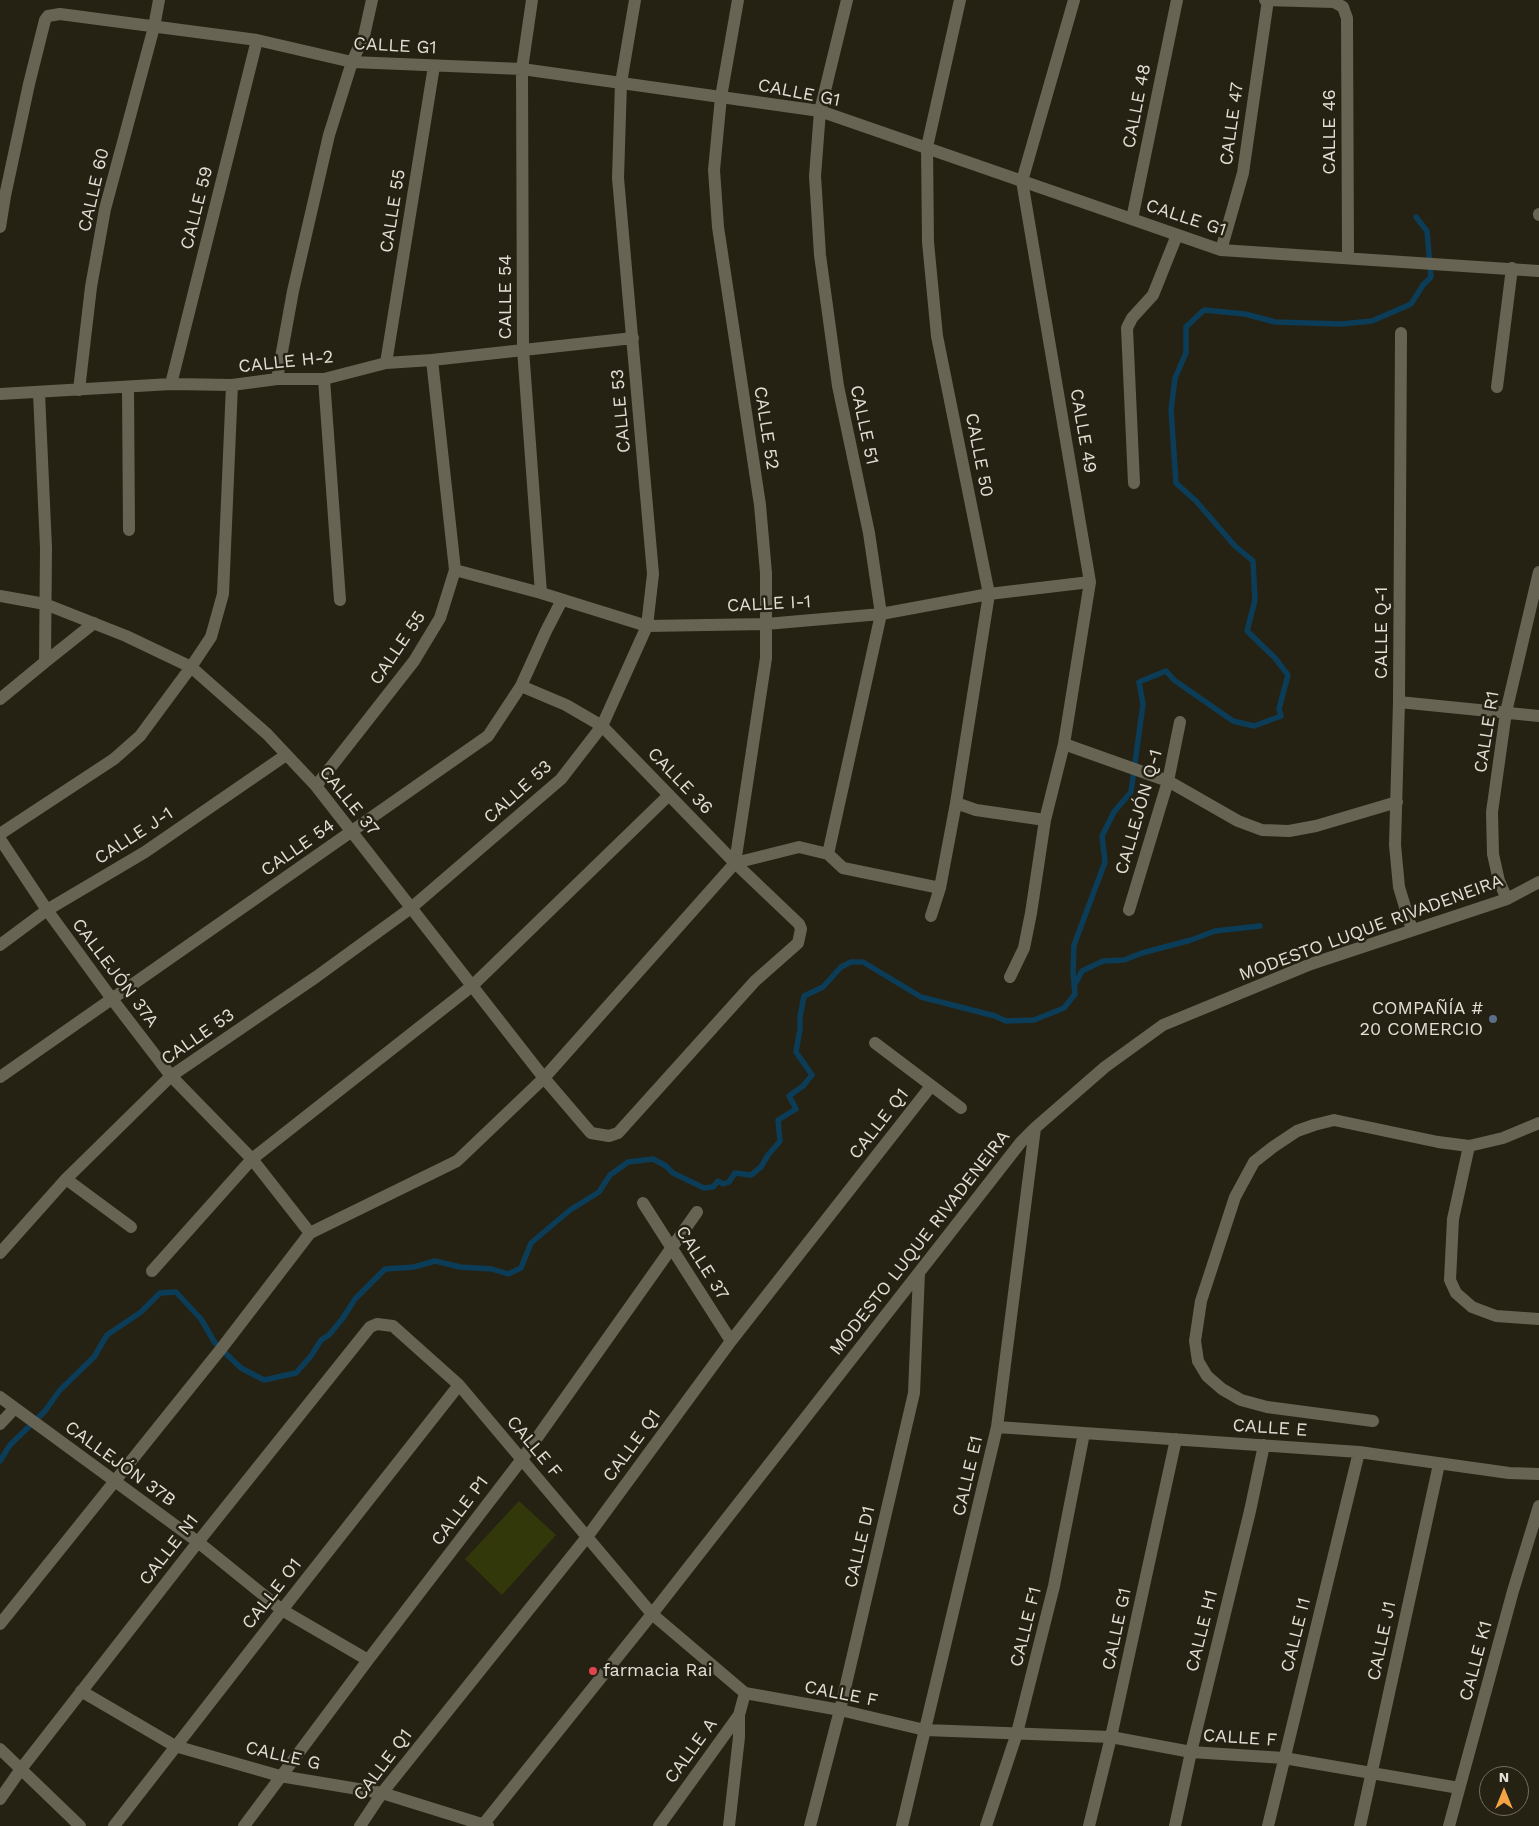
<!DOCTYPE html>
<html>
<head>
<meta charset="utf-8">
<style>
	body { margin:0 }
	#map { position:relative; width:1539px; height:1826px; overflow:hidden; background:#252213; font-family:"Work Sans",sans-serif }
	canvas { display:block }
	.north { position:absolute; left:1479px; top:1766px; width:50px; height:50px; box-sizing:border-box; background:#252213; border:1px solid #706e61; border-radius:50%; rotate:0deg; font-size:14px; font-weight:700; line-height:20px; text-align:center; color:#e1dfd6 }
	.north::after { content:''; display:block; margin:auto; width:18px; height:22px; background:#f4a344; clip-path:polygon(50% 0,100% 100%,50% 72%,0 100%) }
</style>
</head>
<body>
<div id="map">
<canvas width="1539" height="1826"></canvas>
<div class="north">N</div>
</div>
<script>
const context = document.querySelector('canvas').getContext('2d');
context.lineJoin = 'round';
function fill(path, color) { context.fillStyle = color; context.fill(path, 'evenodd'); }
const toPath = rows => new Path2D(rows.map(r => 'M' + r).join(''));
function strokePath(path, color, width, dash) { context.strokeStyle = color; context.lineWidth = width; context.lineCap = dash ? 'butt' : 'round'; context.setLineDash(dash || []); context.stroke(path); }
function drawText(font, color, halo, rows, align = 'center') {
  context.font = font + ' "Work Sans",sans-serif'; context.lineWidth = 5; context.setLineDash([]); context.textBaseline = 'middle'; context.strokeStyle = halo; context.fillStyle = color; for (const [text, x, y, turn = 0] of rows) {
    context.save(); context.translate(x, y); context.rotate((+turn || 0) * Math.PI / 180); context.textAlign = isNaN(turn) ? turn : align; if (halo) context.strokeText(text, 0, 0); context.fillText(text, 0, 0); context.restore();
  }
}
const green = toPath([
	[519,1501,556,1535,502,1595,465,1559]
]);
const stream = toPath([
	[1074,986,1082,971,1103,961,1124,960,1142,953,1191,940,1215,931,1260,926],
	[0,1461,10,1445,45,1411,60,1390,94,1357,107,1335,141,1312,160,1293,176,1292,201,1319,215,1343,241,1368,264,1380,296,1373,311,1356,321,1340,329,1335,343,1318,355,1299,385,1269,414,1267,435,1261,460,1267,492,1269,508,1274,521,1268,531,1243,570,1210,599,1192,610,1175,628,1162,653,1159,666,1166,673,1173,704,1188,713,1187,718,1181,723,1184,729,1182,735,1173,751,1175,761,1167,768,1155,780,1141,778,1120,796,1109,789,1096,803,1086,812,1075,796,1052,800,1029,800,1017,804,996,823,987,841,967,851,962,863,962,921,997,995,1016,1006,1021,1034,1020,1064,1008,1075,994,1073,972,1074,945,1105,862,1102,836,1114,812,1131,792,1143,704,1139,682,1166,671,1174,680,1233,721,1254,726,1281,716,1279,709,1288,675,1275,658,1247,631,1255,600,1253,561,1235,546,1196,501,1176,483,1171,410,1175,378,1186,353,1186,327,1204,310,1245,314,1275,322,1341,324,1372,321,1411,304,1423,285,1431,277,1427,231,1416,217]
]);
const minor = toPath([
	[532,0,522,69,523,349,541,593],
	[1265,0,1334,2,1343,7,1347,18,1348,257],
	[1539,215,1539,214],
	[1132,219,1177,0],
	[0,227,5,196,29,84,45,20,48,16,60,14,257,40,352,62,522,69,820,111,1221,250,1539,271],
	[1221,250,1243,173,1268,0],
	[1401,333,1399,702,1395,845,1399,887,1412,930],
	[386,363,434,66],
	[277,379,293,291,329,135,352,62,364,36,372,0],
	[324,379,340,600],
	[171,384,257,40],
	[128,387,129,530],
	[1497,387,1512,268],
	[79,390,91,287,105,209,154,27,159,0],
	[0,394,171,384,232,385,277,379,324,379,386,363,432,360,633,338],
	[1134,483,1127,328,1132,318,1153,295,1177,235],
	[455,570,541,593,647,626,766,624,881,614,989,594,1090,582],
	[0,596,45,604,126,636,191,667,267,734,316,786,544,1078,591,1133,609,1136,618,1133,755,981,798,943,801,929,799,924,735,863,602,726,566,705,521,686],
	[45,662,94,623],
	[0,699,45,662,46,548,39,393],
	[1399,702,1539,716],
	[1064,744,1168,781,1238,821,1262,830,1289,831,1316,826,1397,802],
	[316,786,414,661,440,618,455,570,432,360],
	[956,803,976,810,1045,820],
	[0,834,114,759,140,736,191,667,211,637,223,594,232,385],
	[0,839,47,910,112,999,171,1076,252,1159,310,1233],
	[828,854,881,614,869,533,838,386,820,255,815,176,820,111,847,0],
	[735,863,766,658,766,573,760,505,718,227,714,170,721,97,738,0],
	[1507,899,1499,881,1493,854,1492,812,1506,712,1539,572],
	[1129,910,1168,781,1180,722],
	[931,916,940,888,956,803,989,594,937,336,928,242,927,147,960,0],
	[0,945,47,910,145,852,286,755],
	[1010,977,1024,948,1031,913,1045,820,1064,744,1090,582,1022,181,1074,0],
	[875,1043,961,1108],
	[0,1077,488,736,521,686,546,631,562,600],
	[1469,1146,1453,1219,1450,1280,1456,1293,1472,1307,1496,1316,1539,1319],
	[66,1179,131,1227],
	[643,1203,731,1341],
	[0,1253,66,1179,171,1076,316,977,411,908,561,779,602,726,647,626,653,574,618,178,621,83,635,0],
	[152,1271,252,1159,472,986,669,795],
	[0,1397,198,1542,282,1610,368,1660],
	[1373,1421,1267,1407,1241,1400,1222,1389,1207,1376,1198,1361,1195,1341,1201,1301,1235,1197,1254,1162,1273,1147,1297,1131,1314,1125,1334,1120,1438,1142,1469,1146,1503,1138,1539,1123],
	[0,1424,14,1409],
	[997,1427,1359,1452,1509,1473,1539,1474],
	[0,1624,221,1349,310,1233,457,1161,544,1078,735,863,799,847,828,854,843,868,940,888],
	[81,1691,175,1746,280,1776,382,1793,488,1826],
	[0,1749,80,1826],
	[0,1799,21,1769,198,1542,370,1327,377,1324,393,1326,459,1385,652,1614,745,1693,840,1710,925,1730,1111,1737,1191,1752,1284,1758,1459,1788],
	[114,1826,282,1610,459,1385],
	[244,1826,368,1660,522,1459,697,1212],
	[360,1826,382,1793,587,1537,731,1341,931,1086],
	[482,1826,652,1614,1021,1142,1035,1128,1105,1067,1163,1025,1311,964,1507,899,1539,882],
	[659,1826,739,1715,745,1693],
	[729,1826,739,1737,739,1715],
	[810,1826,840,1710,914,1393,919,1273],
	[902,1826,997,1427,1035,1128],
	[986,1826,1017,1733,1054,1586,1084,1433],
	[1089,1826,1111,1737,1176,1439],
	[1175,1826,1191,1752,1250,1511,1264,1445],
	[1268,1826,1359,1452],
	[1360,1826,1439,1464],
	[1449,1826,1513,1591,1539,1506]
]);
const markers = [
	[1493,1019,5,"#5c6f8a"],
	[593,1671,5,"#e0444e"]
];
const streetNames = [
	["CALLE G1",395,46,3],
	["CALLE G1",799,93,11],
	["CALLE 48",1137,106,-79],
	["CALLE 47",1232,124,-82],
	["CALLE 46",1330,132,-90],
	["CALLE 60",94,190,-77],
	["CALLE 59",197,208,-76],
	["CALLE 55",393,211,-81],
	["CALLE G1",1186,218,18],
	["CALLE 54",506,297,-90],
	["CALLE H-2",286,362,-6],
	["CALLE 53",621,411,-95],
	["CALLE 51",864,425,78],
	["CALLE 52",766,428,81],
	["CALLE 49",1083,431,80],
	["CALLE 50",979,455,79],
	["CALLE I-1",769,604,-3],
	["CALLE Q-1",1382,633,-90],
	["CALLE 55",398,648,-56],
	["CALLE R1",1487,732,-81],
	["CALLE 36",680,781,46],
	["CALLE 53",518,792,-42],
	["CALLE 37",349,801,51],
	["CALLEJÓN Q-1",1139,812,-74],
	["CALLE J-1",134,836,-33],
	["CALLE 54",298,848,-35],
	["MODESTO LUQUE RIVADENEIRA",1371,928,-20],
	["CALLEJÓN 37A",115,973,53],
	["CALLE 53",198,1037,-35],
	["CALLE Q1",879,1124,-52],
	["MODESTO LUQUE RIVADENEIRA",920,1243,-52],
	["CALLE 37",702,1263,58],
	["CALLE E",1270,1428,4],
	["CALLE Q1",632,1446,-54],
	["CALLE F",534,1447,50],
	["CALLEJÓN 37B",120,1464,36],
	["CALLE E1",968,1476,-77],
	["CALLE P1",460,1511,-53],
	["CALLE D1",860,1547,-77],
	["CALLE N1",169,1550,-52],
	["CALLE O1",272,1594,-52],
	["CALLE F1",1026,1627,-76],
	["CALLE G1",1117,1629,-78],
	["CALLE H1",1202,1631,-76],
	["CALLE I1",1296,1635,-76],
	["CALLE J1",1382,1641,-78],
	["CALLE K1",1476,1661,-75],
	["CALLE F",841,1694,11],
	["CALLE F",1240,1738,4],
	["CALLE A",691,1751,-54],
	["CALLE G",283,1756,13],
	["CALLE Q1",383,1765,-53]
];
const poiNames = [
	["COMPAÑÍA #",1483,1009],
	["20 COMERCIO",1483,1030],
	["farmacia Rai",603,1671,"left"]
];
fill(green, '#33380a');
strokePath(stream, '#0b3d59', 5.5);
strokePath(minor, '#676454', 12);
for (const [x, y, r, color] of markers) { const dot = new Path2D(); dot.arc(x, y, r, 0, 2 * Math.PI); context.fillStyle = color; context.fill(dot); strokePath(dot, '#252213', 2); }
drawText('18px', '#e1dfd6', '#252213', streetNames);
drawText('18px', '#e1dfd6', '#252213', poiNames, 'right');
</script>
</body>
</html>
